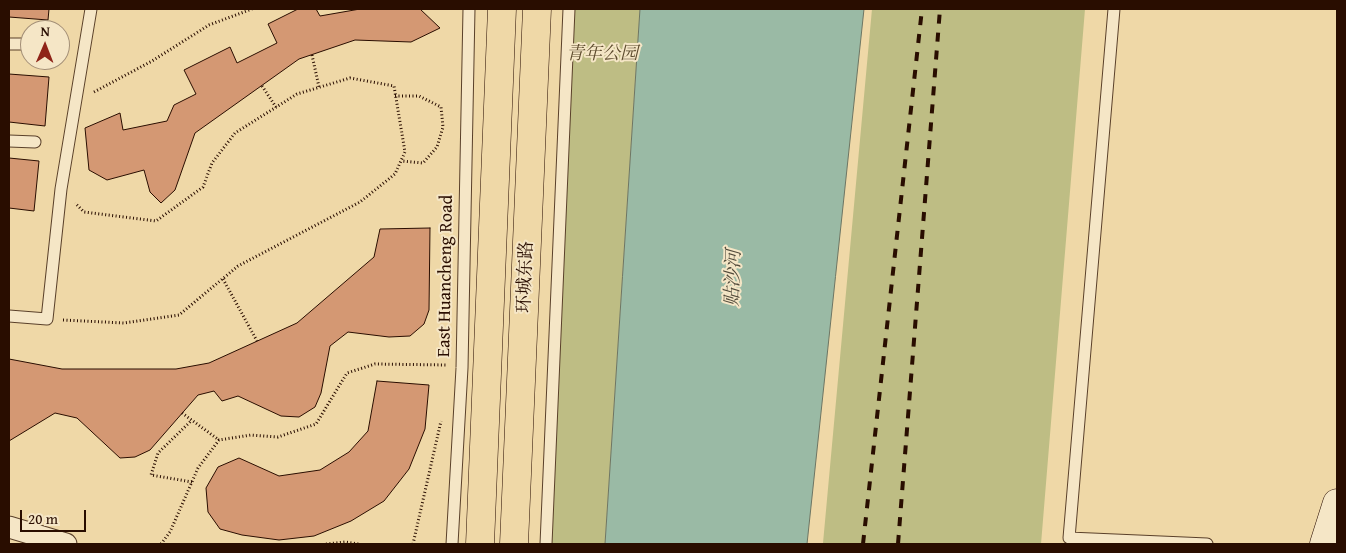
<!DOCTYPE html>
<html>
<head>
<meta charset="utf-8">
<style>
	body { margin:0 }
	#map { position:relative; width:1346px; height:553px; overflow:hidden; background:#efd8a7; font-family:"Gentium Book Plus",serif }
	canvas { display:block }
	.frame { position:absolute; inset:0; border:10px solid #290d00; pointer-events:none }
	.north { position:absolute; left:20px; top:20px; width:50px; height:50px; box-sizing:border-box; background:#f5e6c6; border:1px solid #a38f77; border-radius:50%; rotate:1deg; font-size:14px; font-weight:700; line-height:20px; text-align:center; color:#290d00 }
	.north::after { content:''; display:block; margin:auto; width:18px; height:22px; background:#8f2418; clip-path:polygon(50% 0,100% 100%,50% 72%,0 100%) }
	.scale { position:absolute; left:20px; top:510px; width:66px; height:22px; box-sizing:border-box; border:2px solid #290d00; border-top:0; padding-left:6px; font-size:15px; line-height:18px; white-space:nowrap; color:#290d00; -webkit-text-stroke:4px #f5e6c6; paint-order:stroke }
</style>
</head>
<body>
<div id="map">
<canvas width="1346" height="553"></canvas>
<div class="frame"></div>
<div class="north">N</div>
<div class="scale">20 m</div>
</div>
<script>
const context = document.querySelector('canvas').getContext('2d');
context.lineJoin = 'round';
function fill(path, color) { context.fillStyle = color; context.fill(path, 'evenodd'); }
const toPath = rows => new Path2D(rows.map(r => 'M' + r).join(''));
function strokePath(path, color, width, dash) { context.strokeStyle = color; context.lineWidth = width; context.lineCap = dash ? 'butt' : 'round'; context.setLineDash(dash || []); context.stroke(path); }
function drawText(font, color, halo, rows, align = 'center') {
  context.font = font + ' "Gentium Book Plus","Noto Serif SC",serif'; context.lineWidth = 4; context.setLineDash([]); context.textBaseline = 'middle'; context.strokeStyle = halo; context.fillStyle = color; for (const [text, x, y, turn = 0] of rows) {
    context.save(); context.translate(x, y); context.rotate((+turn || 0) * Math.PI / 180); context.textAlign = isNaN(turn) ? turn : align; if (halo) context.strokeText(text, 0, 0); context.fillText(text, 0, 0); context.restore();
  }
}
const green = toPath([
	[569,9,640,9,605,544,546,544],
	[872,9,1085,9,1041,544,823,543]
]);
const water = toPath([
	[640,9,864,9,807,544,605,544,640,9]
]);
const building = toPath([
	[9,9,49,9,48,20,9,17,9,9],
	[298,9,316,9,320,16,360,9,420,9,440,28,411,42,355,40,299,59,195,133,175,190,161,203,150,192,144,170,107,180,89,170,85,128,120,113,123,130,167,121,174,105,196,94,184,70,230,47,237,63,277,43,268,24,298,9],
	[9,74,49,77,45,126,9,122,9,74],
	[9,158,39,161,34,211,9,208,9,158],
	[430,228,429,310,424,324,410,336,389,337,348,332,330,346,321,393,315,407,299,417,281,416,238,396,222,401,214,391,198,395,150,450,135,457,120,458,77,418,55,413,9,441,9,359,62,369,176,369,209,363,297,323,374,257,380,229,430,228],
	[377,381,429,385,425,429,409,469,384,501,351,521,314,536,279,540,242,535,220,529,208,512,206,488,218,467,239,458,279,476,320,470,349,452,368,431,377,381]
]);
const path = toPath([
	[312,55,319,87],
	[262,86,276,107],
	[94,92,152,61,209,25,252,9],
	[395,96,419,96,441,107,443,127,437,147,423,163,401,161],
	[223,279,257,341],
	[63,320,124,323,179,315,238,266,360,202,395,174,405,152,394,86,350,78,297,94,235,133,212,163,203,187,156,221,84,212,75,203],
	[182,413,219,440],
	[192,482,151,475,158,453,192,420],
	[161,544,170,532,198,468,219,440,251,435,278,437,316,424,347,373,375,364,447,365],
	[326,544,345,542,359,544],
	[413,544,441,421]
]);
const lane = toPath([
	[1114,9,1069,538,1207,544],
	[9,44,30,44],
	[9,141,35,142],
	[9,316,47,319,61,189,91,9],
	[452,544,462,368,469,9],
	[546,544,569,9]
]);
const street = toPath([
	[9,527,66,544]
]);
const secondary = toPath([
	[1324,544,1337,503]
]);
const primary = toPath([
	[480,544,502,9],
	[514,544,537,9]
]);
const rail = toPath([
	[863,544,922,9],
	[898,544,940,9]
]);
const parkNames = [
	["青年公园",602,54]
];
const streetNames = [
	["East Huancheng Road",446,276,-89],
	["环城东路",526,277,-88]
];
const waterNames = [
	["贴沙河",734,278,-88]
];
fill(green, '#bebd84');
fill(water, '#9abaa5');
strokePath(water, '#6d7563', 1);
fill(building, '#d49873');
strokePath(building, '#290d00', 1);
strokePath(lane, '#5a402a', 13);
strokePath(street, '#5a402a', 23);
strokePath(secondary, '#290d00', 29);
strokePath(primary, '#290d00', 29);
strokePath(path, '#290d00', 3, [1, 2.5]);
strokePath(lane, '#f5e6c6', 11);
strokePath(street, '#f5e6c6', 21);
strokePath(secondary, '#f5e6c6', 28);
strokePath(primary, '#efd8a7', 28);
strokePath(rail, '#290d00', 4, [9, 9]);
drawText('italic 18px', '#5d4b2e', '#f5e6c6', parkNames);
drawText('18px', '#290d00', '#f5e6c6', streetNames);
drawText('italic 19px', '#514a3a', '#f5e6c6', waterNames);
</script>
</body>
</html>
